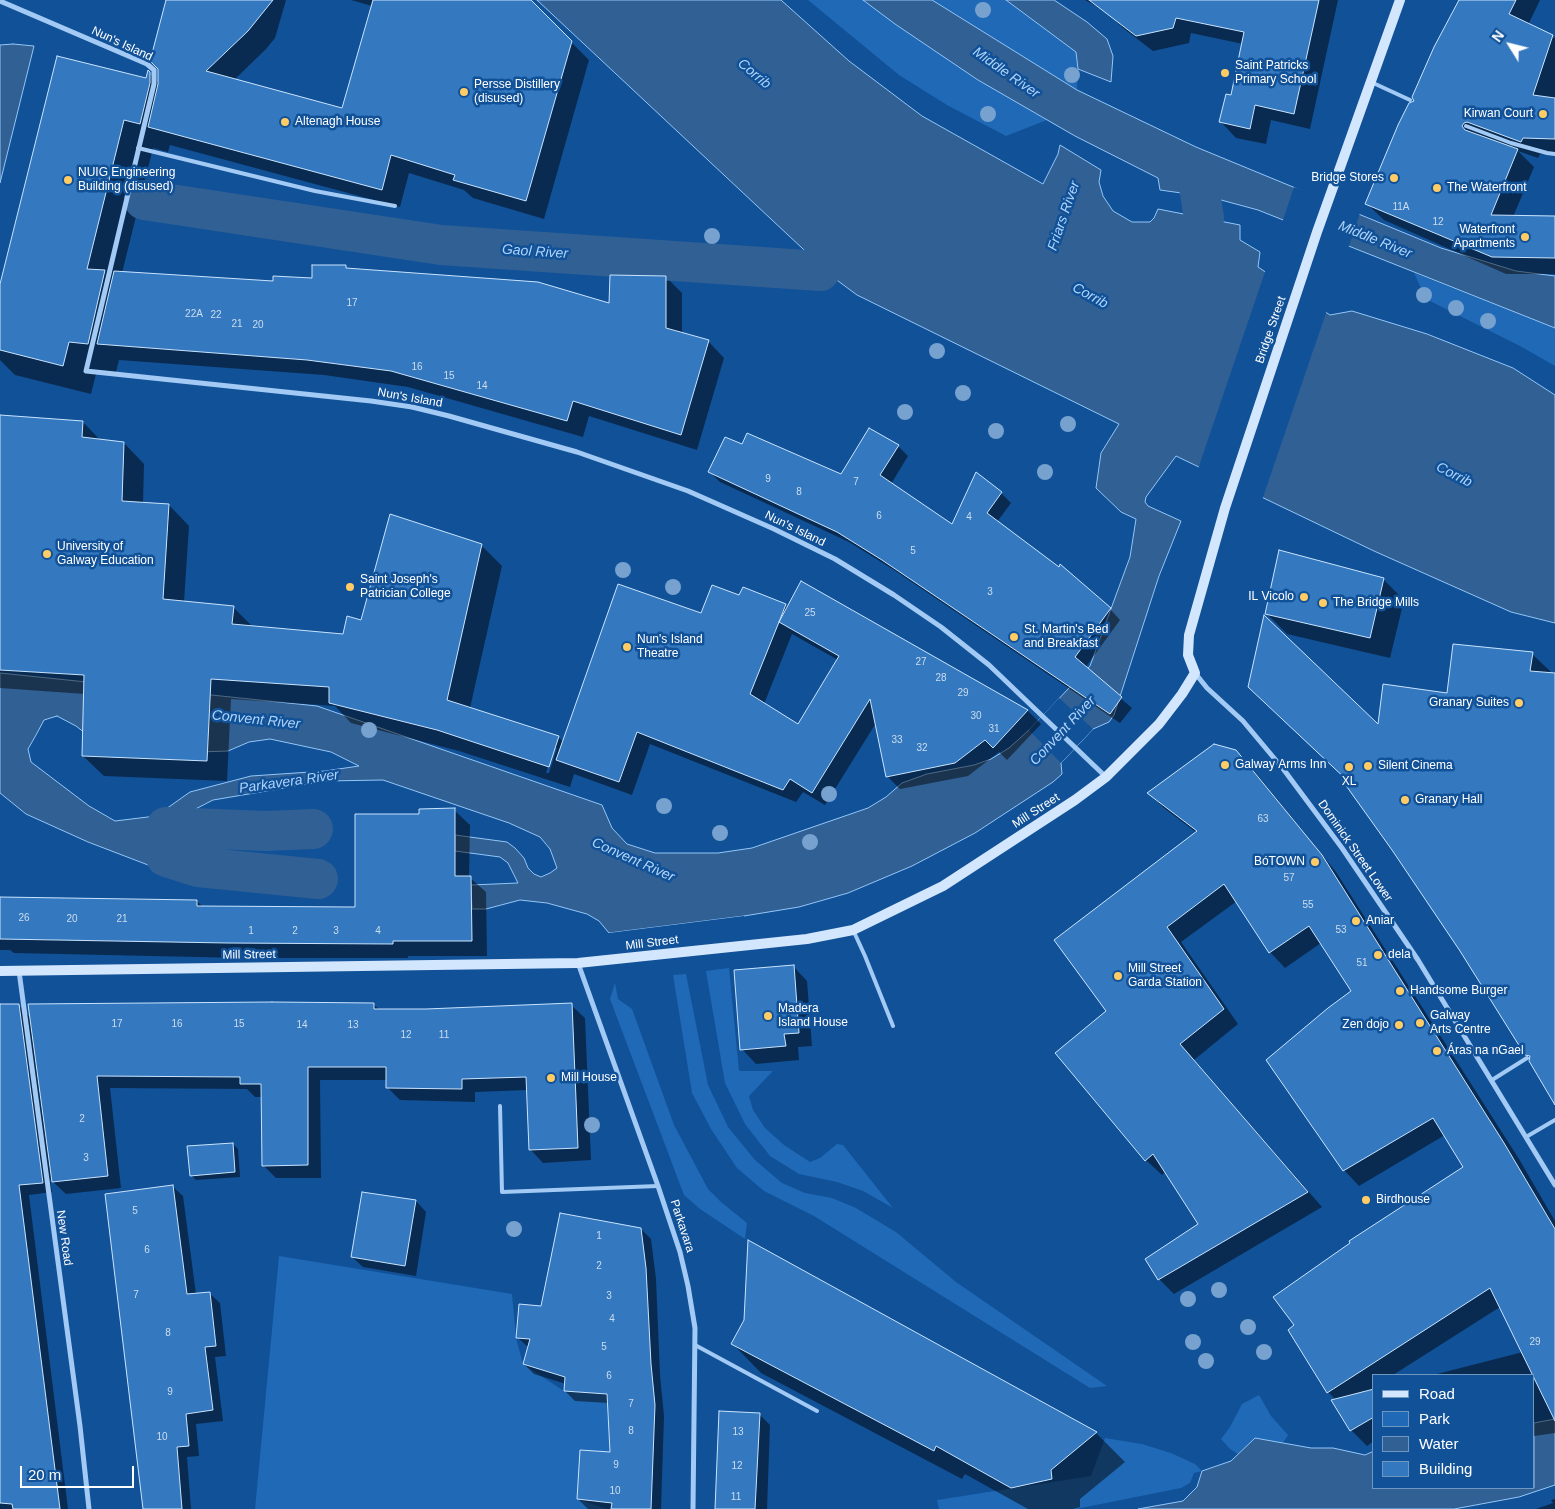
<!DOCTYPE html>
<html>
<head>
<meta charset="utf-8">
<style>
	body { margin:0 }
	#map { position:relative; width:1555px; height:1509px; overflow:hidden; background:#115198; font-family:Helvetica,sans-serif }
	canvas { display:block }
	.legend { position:absolute; left:1372px; top:1374px; width:162px; height:115px; box-sizing:border-box; background:#115198; border:1px solid #7097c1; margin:0; padding:6px 9px; list-style:none; font-size:15px; color:#fff }
	.legend li { display:flex; align-items:center; gap:10px; height:25px }
	.legend b { width:25px; border:1px solid #7097c1 }
	.north { position:absolute; left:1485px; top:20px; width:50px; height:50px; -webkit-text-stroke:4px #115198; paint-order:stroke; rotate:306deg; font-size:14px; font-weight:700; line-height:20px; text-align:center; color:#fff }
	.north::after { content:''; display:block; margin:auto; width:18px; height:22px; background:#fff; clip-path:polygon(50% 0,100% 100%,50% 72%,0 100%) }
	.scale { position:absolute; left:20px; top:1466px; width:114px; height:22px; box-sizing:border-box; border:2px solid #fff; border-top:0; padding-left:6px; font-size:15px; line-height:18px; white-space:nowrap; color:#fff; -webkit-text-stroke:4px #115198; paint-order:stroke }
</style>
</head>
<body>
<div id="map">
<canvas width="1555" height="1509"></canvas>
<ul class="legend">
<li><b style="height:6px;background:#d2e6fd"></b>Road</li>
<li><b style="height:14px;background:#1f69b6"></b>Park</li>
<li><b style="height:14px;background:#316094"></b>Water</li>
<li><b style="height:14px;background:#3478bf"></b>Building</li>
</ul>
<div class="north">N</div>
<div class="scale">20 m</div>
</div>
<script>
const context = document.querySelector('canvas').getContext('2d');
context.lineJoin = 'round';
function fill(path, color) { context.fillStyle = color; context.fill(path, 'evenodd'); }
const toPath = rows => new Path2D(rows.map(r => 'M' + r).join(''));
function strokePath(path, color, width, dash) { context.strokeStyle = color; context.lineWidth = width; context.lineCap = dash ? 'butt' : 'round'; context.setLineDash(dash || []); context.stroke(path); }
function drawText(font, color, halo, rows, align = 'center') {
  context.font = font + ' Helvetica,sans-serif'; context.lineWidth = 5; context.setLineDash([]); context.textBaseline = 'middle'; context.strokeStyle = halo; context.fillStyle = color; for (const [text, x, y, turn = 0] of rows) {
    context.save(); context.translate(x, y); context.rotate((+turn || 0) * Math.PI / 180); context.textAlign = isNaN(turn) ? turn : align; if (halo) context.strokeText(text, 0, 0); context.fillText(text, 0, 0); context.restore();
  }
}
const green = toPath([
	[808,0,863,0,895,24,978,80,1047,120,1006,136,947,105,899,75],
	[932,0,1006,0,1076,52,1078,69,1077,90],
	[1414,273,1555,328,1555,366,1520,346,1426,299],
	[729,968,739,1071,773,1071,749,1096,753,1110,765,1128,784,1145,810,1162,820,1158,837,1144,843,1145,893,1208,863,1191,837,1182,799,1174,770,1156,745,1124,725,1083,706,971],
	[686,974,708,1085,728,1127,755,1160,782,1183,805,1193,832,1198,856,1208,896,1232,956,1282,1107,1386,1090,1388,814,1216,764,1191,737,1168,711,1129,692,1093,673,975],
	[615,983,618,999,632,1009,674,1125,708,1189,721,1202,747,1223,745,1239,700,1209,684,1195,610,999],
	[279,1256,512,1294,516,1338,523,1364,564,1391,606,1394,610,1452,580,1451,577,1499,607,1509,255,1509],
	[1259,1395,1271,1416,1288,1435,1283,1443,1255,1438,1238,1454,1230,1449,1221,1439,1230,1427,1242,1404],
	[1105,1438,1142,1444,1171,1453,1195,1464,1202,1471,1194,1473,1190,1483,1181,1488,1076,1509,939,1509,937,1500,1091,1476]
]);
const water = toPath([
	[537,0,781,0,849,61,922,116,1043,184,1058,154,1060,145,1101,170,1099,182,1103,196,1113,211,1132,222,1150,222,1154,218,1158,209,1240,225,1240,240,1260,252,1258,267,1330,315,1352,311,1427,334,1513,368,1555,395,1555,623,1511,612,1374,551,1176,456,1146,497,1145,502,1148,506,1181,521,1159,576,1114,715,1109,722,1093,729,1061,763,1062,774,1053,782,975,833,912,866,848,893,799,907,744,916,609,933,599,921,587,914,547,903,520,900,486,909,472,909,471,885,518,883,508,863,500,857,455,851,455,835,507,842,515,848,524,858,528,868,534,874,541,877,550,873,557,868,550,849,540,837,509,823,383,780,326,781,213,800,178,818,222,822,219,880,169,873,88,842,26,814,0,793,0,673,317,706,602,805,612,828,627,844,655,853,718,853,752,848,868,808,886,797,902,783,927,774,974,765,991,759,1009,748,1029,730,1090,666,1130,557,1136,519,1121,512,1096,488,1101,453,1119,424,857,295,834,278,537,0],
	[57,716,76,726,94,740,198,752,228,751,249,742,270,739,331,752,359,766,325,771,251,776,190,792,156,816,115,821,89,806,31,762,28,749,36,735,44,720,57,716],
	[863,0,932,0,1077,90,1196,147,1441,248,1516,271,1555,276,1555,328,1258,210,1210,197,1160,190,1158,178,1075,136,978,80,895,24,863,0],
	[1006,0,1054,0,1087,22,1107,39,1113,56,1111,82,1078,69,1076,52,1006,0],
	[13,44,34,46,0,183,0,45,13,44],
	[1555,1419,1555,1485,1519,1497,1454,1509,1138,1509,1183,1501,1197,1487,1202,1471,1231,1461,1255,1438,1311,1448,1333,1448,1365,1455,1374,1451,1374,1488,1534,1488,1534,1423,1555,1419]
]);
const pier = toPath([
	[1294,187,1321,196,1360,213,1348,249,1282,223],
	[1266,269,1327,310,1262,500,1198,469],
	[1059,698,1093,729,1061,763,1029,730],
	[744,916,744,919,609,935,609,933]
]);
const shadow = toPath([
	[167,0,286,0,275,38,266,49,234,80,343,109,372,6,351,0,529,0,589,60,544,219,473,198,464,190,409,173,400,207,170,145,168,152,153,148,122,273,274,282,313,279,345,267,348,269,610,305,666,277,682,293,682,334,708,341,724,358,697,450,589,416,583,437,408,387,324,375,119,360,116,372,97,370,91,394,15,375,0,360,0,289,147,80,148,73,160,84],
	[1085,0,1338,0,1310,129,1271,120,1266,144,1236,138,1221,122,1232,97,1243,44,1191,33,1189,43,1153,51,1123,28,1107,12],
	[1459,0,1540,0,1528,25,1555,38,1555,155,1540,154,1538,158,1518,151,1534,167,1513,217,1555,218,1555,274,1506,274,1384,220,1367,204,1415,102,1435,47],
	[0,416,83,422,101,441,124,443,144,464,143,504,169,505,189,526,184,602,233,607,253,627,344,635,362,621,481,545,502,566,470,708,558,737,564,742,701,615,740,597,785,605,788,608,802,582,1028,711,1041,724,1007,760,999,752,968,776,900,789,887,776,876,723,825,805,803,792,796,802,650,744,632,795,574,774,570,787,459,751,351,723,335,706,231,699,227,781,104,776,83,756,85,694,0,688],
	[792,634,838,660,798,726,764,704],
	[554,748,557,748,549,773,546,773],
	[743,446,842,475,898,446,908,456,891,484,952,526,1001,493,1011,503,997,522,1110,609,1120,620,1085,668,1132,708,1120,723,894,570,849,542,720,482,710,472],
	[1383,579,1404,600,1390,658,1287,634,1266,613],
	[1532,654,1550,671,1550,674,1555,675,1555,1104,1531,1059,1526,1054,1461,950,1345,782,1352,784,1379,726],
	[1235,752,1251,767,1336,872,1519,1159,1555,1221,1555,1433,1534,1436,1534,1375,1433,1375,1523,1352,1500,1307,1393,1375,1374,1375,1374,1388,1368,1392,1374,1391,1374,1441,1367,1446,1351,1430,1333,1401,1336,1400,1328,1392,1290,1330,1465,1168,1445,1135,1359,1186,1344,1170,1353,992,1321,943,1285,968,1270,952,1237,901,1181,942,1238,1024,1194,1060,1322,1207,1174,1294,1159,1279,1200,1224,1166,1171,1162,1175,1146,1160,1057,1053,1108,1011,1197,833,1164,808,1149,793],
	[454,810,470,825,469,877,486,892,487,956,408,956,408,958,243,958,14,953,10,950,0,950,0,898,197,901,203,907,356,908,420,815],
	[793,966,807,981,812,1046,798,1047,799,1060,756,1064,742,1049],
	[18,1005,31,1018,374,1005,380,1010,457,1010,571,1005,585,1018,591,1160,543,1163,530,1149,528,1090,475,1092,475,1102,400,1100,387,1087,387,1080,320,1080,321,1178,276,1178,263,1165,262,1097,255,1097,247,1089,110,1088,121,1188,66,1194,50,1179,52,1192,29,1195,68,1509,0,1509,0,1006],
	[233,1144,238,1149,240,1177,196,1180,191,1175],
	[172,1186,183,1196,196,1294,209,1293,220,1303,226,1356,215,1357,223,1421,196,1424,199,1456,187,1457,191,1509,144,1509],
	[363,1193,416,1201,426,1212,416,1276,363,1267,352,1257],
	[641,1229,651,1239,656,1279,660,1375,664,1416,661,1509,588,1509,578,1499,612,1454,609,1403,575,1401,565,1391,566,1384,534,1374,524,1364,529,1348,517,1337,542,1308],
	[749,1242,1096,1433,1125,1462,1080,1499,1080,1507,1073,1509,1028,1509,965,1474,962,1479,761,1373,733,1344,745,1321],
	[759,1414,770,1425,767,1509,716,1509],
	[1555,1499,1555,1509,1536,1509,1553,1503,1551,1500]
]);
const canal = toPath([
	[144,200,441,245,820,271,852,222],
	[1197,274,1204,218,1197,175],
	[166,827,266,831,313,829],
	[166,857,198,867,318,879]
]);
const building = toPath([
	[166,0,273,0,248,31,206,71,342,108,373,0,531,0,572,41,526,201,453,180,455,175,391,155,382,190,148,127,158,84,158,69,150,61,166,0],
	[1089,0,1319,0,1294,114,1255,105,1250,129,1219,122,1226,94,1231,95,1244,32,1176,18,1173,28,1136,36,1089,0],
	[1459,0,1516,0,1509,14,1553,35,1533,95,1555,98,1555,139,1523,138,1521,142,1467,122,1464,123,1462,126,1465,130,1518,149,1491,215,1555,216,1555,258,1492,257,1365,204,1398,125,1409,103,1414,101,1412,97,1434,47,1459,0],
	[57,56,146,78,148,70,150,72,150,83,140,124,124,120,87,269,105,270,88,344,69,342,63,366,0,350,0,284,57,56],
	[312,265,346,265,346,268,538,282,609,303,610,275,666,276,666,328,709,340,681,435,573,401,567,421,391,371,307,360,97,344,114,271,273,281,273,276,312,278,312,265],
	[0,415,83,421,82,437,124,442,122,501,169,504,163,599,234,606,232,624,343,634,347,616,361,620,390,514,482,544,447,700,559,736,549,767,437,730,329,703,329,687,211,679,207,761,82,756,84,675,0,670,0,415],
	[869,428,899,445,880,475,952,524,976,472,1002,492,987,513,1059,567,1060,564,1111,608,1075,657,1122,697,1110,714,882,560,837,532,708,472,725,437,742,444,747,433,841,474,869,428],
	[1279,550,1384,578,1370,638,1265,614,1279,550],
	[801,581,1028,710,993,748,985,740,955,763,886,777,870,699,812,793,790,779,783,790,637,732,619,782,556,760,618,584,701,613,712,585,739,595,743,587,786,604,779,622,801,581],
	[779,622,839,656,798,724,750,694,779,622],
	[1264,615,1378,724,1383,684,1447,693,1453,644,1533,652,1530,671,1555,673,1555,1105,1529,1061,1530,1056,1525,1055,1460,951,1392,850,1342,780,1349,782,1248,687,1264,615],
	[1214,744,1236,750,1322,855,1504,1143,1555,1229,1555,1421,1490,1288,1327,1393,1309,1364,1288,1330,1294,1325,1273,1297,1350,1243,1349,1241,1463,1167,1433,1118,1343,1171,1266,1060,1328,1008,1351,991,1309,926,1269,953,1224,884,1167,927,1224,1009,1180,1044,1308,1192,1158,1280,1145,1259,1198,1224,1153,1154,1145,1161,1055,1053,1106,1011,1054,940,1197,831,1147,793,1214,744],
	[455,808,455,876,471,876,472,941,393,941,393,944,227,943,0,939,0,897,197,900,197,906,355,907,355,814,419,814,419,809,455,808],
	[794,965,799,1033,784,1034,786,1046,740,1050,734,970,794,965],
	[272,1002,374,1003,374,1009,426,1009,572,1003,578,1148,529,1150,526,1077,462,1079,462,1089,386,1088,386,1067,308,1067,308,1165,262,1166,261,1084,240,1084,240,1077,97,1076,108,1176,52,1182,28,1004,272,1002],
	[0,1004,19,1004,43,1183,19,1185,60,1509,13,1509,12,1504,0,1503,0,1004],
	[233,1143,235,1172,190,1176,187,1146,233,1143],
	[173,1185,187,1294,210,1292,216,1346,205,1347,213,1410,186,1414,189,1446,177,1447,182,1509,143,1509,105,1194,173,1185],
	[362,1192,416,1200,405,1266,351,1257,362,1192],
	[560,1213,641,1228,646,1268,651,1364,655,1405,651,1509,611,1509,612,1503,577,1499,580,1450,610,1452,607,1394,564,1391,565,1377,523,1364,530,1339,516,1338,519,1304,541,1306,560,1213],
	[748,1240,1097,1432,1051,1470,1052,1479,1011,1488,936,1446,934,1451,731,1344,744,1320,748,1240],
	[1374,1389,1374,1417,1350,1431,1331,1400,1374,1389],
	[719,1411,760,1413,755,1509,715,1509,719,1411]
]);
const lane = toPath([
	[1371,82,1410,100],
	[1466,126,1511,143,1547,153,1555,154],
	[138,148,315,191,395,206],
	[854,932,865,956,893,1026],
	[1492,1080,1527,1058],
	[500,1106,502,1192,658,1186],
	[1526,1137,1555,1120],
	[695,1345,817,1411]
]);
const street = toPath([
	[0,1,147,64,154,70,154,84,86,371,371,401,412,407,449,416,577,452,688,491,774,529,835,559,894,595,941,627,989,665,1106,777],
	[1195,673,1207,688,1243,721,1284,770,1342,848,1418,960,1555,1185],
	[578,963,658,1186,680,1252,688,1286,695,1328,693,1509],
	[19,971,80,1426,89,1509]
]);
const secondary = toPath([
	[0,971,578,963,807,939,853,930,943,886,1075,800,1106,777,1159,724,1182,694,1195,673,1188,655,1189,635,1225,508,1317,232,1400,0]
]);
const trees = [
	[983,10],
	[1072,75],
	[988,114],
	[712,236],
	[1424,295],
	[1456,308],
	[1488,321],
	[937,351],
	[963,393],
	[905,412],
	[1068,424],
	[996,431],
	[1045,472],
	[623,570],
	[673,587],
	[369,730],
	[829,794],
	[664,806],
	[720,833],
	[810,842],
	[592,1125],
	[514,1229],
	[1219,1290],
	[1188,1299],
	[1248,1327],
	[1193,1342],
	[1264,1352],
	[1206,1361]
];
const markers = [
	[1225,73,5,"#ffcc65"],
	[464,92,5,"#ffcc65"],
	[1543,114,5,"#ffcc65"],
	[285,122,5,"#ffcc65"],
	[1394,178,5,"#ffcc65"],
	[68,180,5,"#ffcc65"],
	[1437,188,5,"#ffcc65"],
	[1525,237,5,"#ffcc65"],
	[47,554,5,"#ffcc65"],
	[350,587,5,"#ffcc65"],
	[1304,597,5,"#ffcc65"],
	[1323,603,5,"#ffcc65"],
	[1014,637,5,"#ffcc65"],
	[627,647,5,"#ffcc65"],
	[1519,703,5,"#ffcc65"],
	[1225,765,5,"#ffcc65"],
	[1368,766,5,"#ffcc65"],
	[1349,767,5,"#ffcc65"],
	[1405,800,5,"#ffcc65"],
	[1315,862,5,"#ffcc65"],
	[1356,921,5,"#ffcc65"],
	[1378,955,5,"#ffcc65"],
	[1118,976,5,"#ffcc65"],
	[1400,991,5,"#ffcc65"],
	[768,1016,5,"#ffcc65"],
	[1420,1023,5,"#ffcc65"],
	[1399,1025,5,"#ffcc65"],
	[1437,1051,5,"#ffcc65"],
	[551,1078,5,"#ffcc65"],
	[1366,1200,5,"#ffcc65"]
];
const numberNames = [
	["11A",1401,207],
	["12",1438,222],
	["17",352,303],
	["22A",194,314],
	["22",216,315],
	["21",237,324],
	["20",258,325],
	["16",417,367],
	["15",449,376],
	["14",482,386],
	["9",768,479],
	["7",856,482],
	["8",799,492],
	["6",879,516],
	["4",969,517],
	["5",913,551],
	["3",990,592],
	["25",810,613],
	["27",921,662],
	["28",941,678],
	["29",963,693],
	["30",976,716],
	["31",994,729],
	["33",897,740],
	["32",922,748],
	["63",1263,819],
	["57",1289,878],
	["55",1308,905],
	["26",24,918],
	["20",72,919],
	["21",122,919],
	["53",1341,930],
	["1",251,931],
	["2",295,931],
	["3",336,931],
	["4",378,931],
	["51",1362,963],
	["17",117,1024],
	["16",177,1024],
	["15",239,1024],
	["14",302,1025],
	["13",353,1025],
	["12",406,1035],
	["11",444,1035],
	["2",82,1119],
	["3",86,1158],
	["5",135,1211],
	["1",599,1236],
	["6",147,1250],
	["2",599,1266],
	["7",136,1295],
	["3",609,1296],
	["4",612,1319],
	["8",168,1333],
	["29",1535,1342],
	["5",604,1347],
	["6",609,1376],
	["9",170,1392],
	["7",631,1404],
	["8",631,1431],
	["13",738,1432],
	["10",162,1437],
	["9",616,1465],
	["12",737,1466],
	["10",615,1491],
	["11",736,1497]
];
const streetNames = [
	["Nun's Island",122,44,25],
	["Bridge Street",1271,330,-71],
	["Nun's Island",410,398,10],
	["Nun's Island",795,529,26],
	["Mill Street",1036,811,-33],
	["Dominick Street Lower",1355,851,55],
	["Mill Street",652,943,-7],
	["Mill Street",249,955,-1],
	["Parkavara",682,1226,72],
	["New Road",64,1238,82]
];
const poiNames = [
	["Saint Patricks",1235,66],
	["Primary School",1235,80],
	["Persse Distillery",474,85],
	["(disused)",474,99],
	["Kirwan Court",1533,114,"right"],
	["Altenagh House",295,122],
	["NUIG Engineering",78,173],
	["Building (disused)",78,187],
	["Bridge Stores",1384,178,"right"],
	["The Waterfront",1447,188],
	["Waterfront",1515,230,"right"],
	["Apartments",1515,244,"right"],
	["University of",57,547],
	["Galway Education",57,561],
	["Saint Joseph's",360,580],
	["Patrician College",360,594],
	["IL Vicolo",1294,597,"right"],
	["The Bridge Mills",1333,603],
	["St. Martin's Bed",1024,630],
	["and Breakfast",1024,644],
	["Nun's Island",637,640],
	["Theatre",637,654],
	["Granary Suites",1509,703,"right"],
	["Galway Arms Inn",1235,765],
	["Silent Cinema",1378,766],
	["XL",1349,782,"center"],
	["Granary Hall",1415,800],
	["BóTOWN",1305,862,"right"],
	["Aniar",1366,921],
	["dela",1388,955],
	["Mill Street",1128,969],
	["Garda Station",1128,983],
	["Handsome Burger",1410,991],
	["Madera",778,1009],
	["Island House",778,1023],
	["Galway",1430,1016],
	["Arts Centre",1430,1030],
	["Zen dojo",1389,1025,"right"],
	["Áras na nGael",1447,1051],
	["Mill House",561,1078],
	["Birdhouse",1376,1200]
];
const waterNames = [
	["Middle River",1006,73,35],
	["Corrib",754,74,40],
	["Friars River",1064,216,-71],
	["Middle River",1375,240,22],
	["Gaol River",535,252,4],
	["Corrib",1090,296,29],
	["Corrib",1454,475,27],
	["Convent River",256,720,6],
	["Convent River",1063,731,-47],
	["Parkavera River",289,782,-8],
	["Convent River",633,860,24]
];
fill(green, '#1f69b6');
fill(water, '#316094');
strokePath(water, '#94c6f7', 1);
fill(pier, '#115198');
fill(shadow, '#0007');
strokePath(canal, '#316094', 40);
fill(building, '#3478bf');
strokePath(building, '#cae4fe', 1);
strokePath(lane, '#a2caf4', 4);
strokePath(street, '#a2caf4', 5);
strokePath(secondary, '#d2e6fd', 10);
context.fillStyle = '#77a2d0';
for (const [x, y] of trees) { context.beginPath(); context.arc(x, y, 8, 0, 2 * Math.PI); context.fill(); }
for (const [x, y, r, color] of markers) { const dot = new Path2D(); dot.arc(x, y, r, 0, 2 * Math.PI); context.fillStyle = color; context.fill(dot); strokePath(dot, '#115198', 2); }
drawText('10px', '#ccddef', null, numberNames);
drawText('12px', '#fff', '#115198', streetNames);
drawText('12px', '#fff', '#115198', poiNames, 'left');
drawText('italic 14px', '#aed4fb', '#115198', waterNames);
</script>
</body>
</html>
